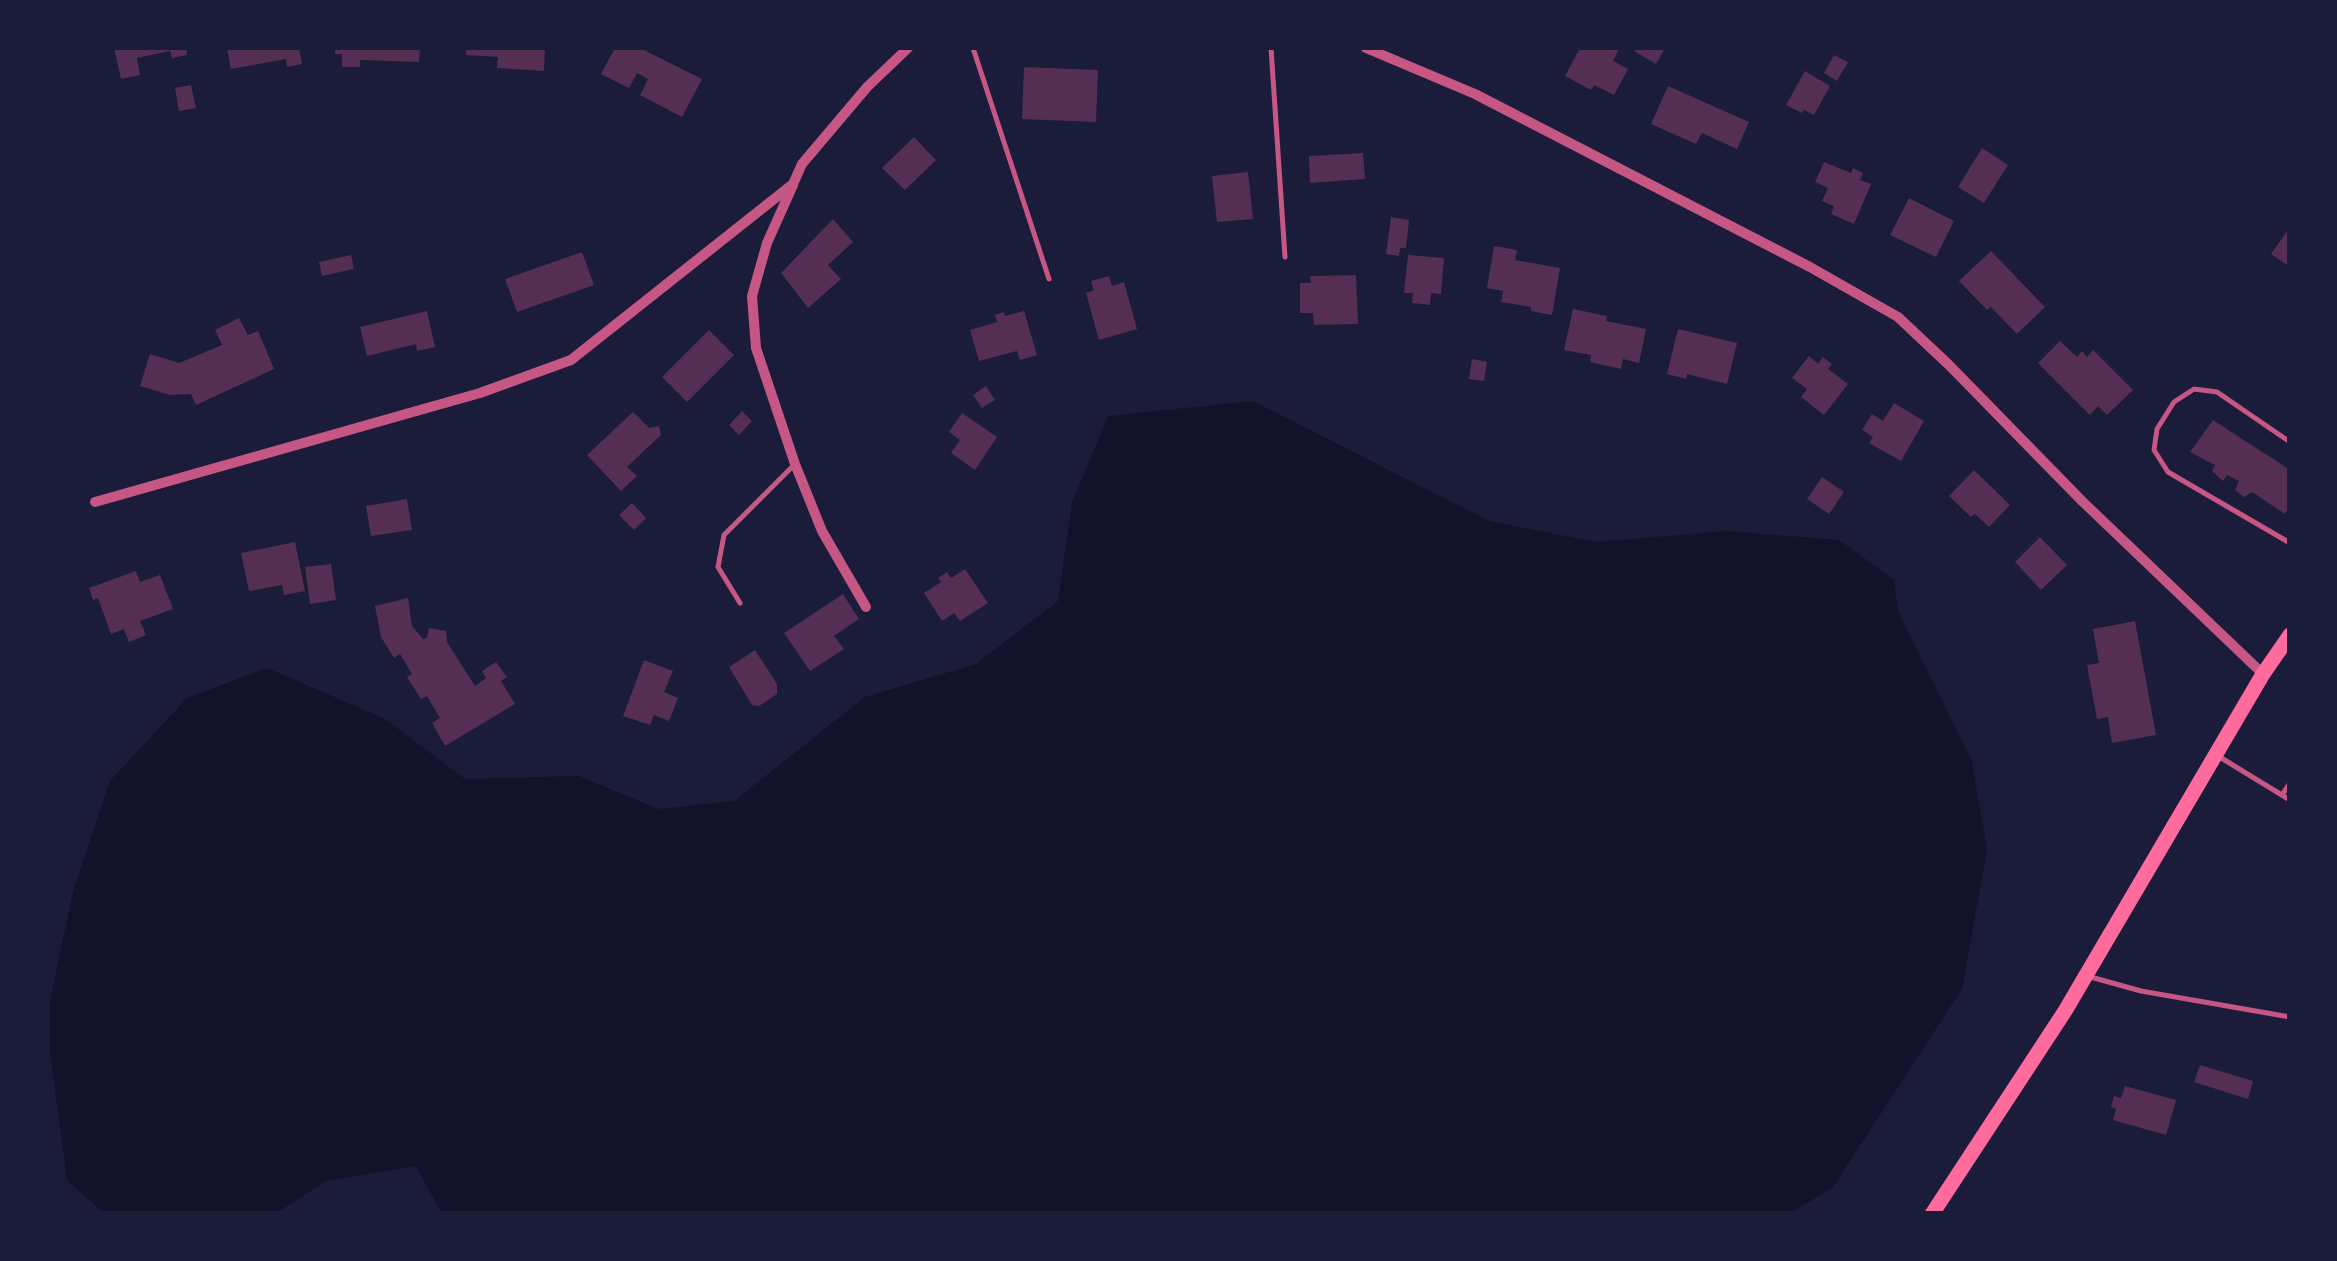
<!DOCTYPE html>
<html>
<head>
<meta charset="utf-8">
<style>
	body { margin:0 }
	#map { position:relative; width:2337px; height:1261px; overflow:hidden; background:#1b1b3a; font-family:"Space Grotesk",sans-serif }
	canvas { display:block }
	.frame { position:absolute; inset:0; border:50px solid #1b1b3a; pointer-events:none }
</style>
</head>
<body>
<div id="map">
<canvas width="2337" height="1261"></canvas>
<div class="frame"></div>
</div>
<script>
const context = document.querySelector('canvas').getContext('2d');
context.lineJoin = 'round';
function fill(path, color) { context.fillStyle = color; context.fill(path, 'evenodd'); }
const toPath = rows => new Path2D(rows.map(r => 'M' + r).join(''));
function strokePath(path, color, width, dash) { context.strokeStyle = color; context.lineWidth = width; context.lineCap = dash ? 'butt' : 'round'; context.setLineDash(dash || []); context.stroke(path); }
const water = toPath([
	[1253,401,1489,521,1596,542,1727,531,1839,540,1894,580,1898,611,1972,762,1987,850,1962,989,1833,1187,1789,1214,442,1214,416,1166,326,1181,276,1213,105,1214,67,1180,48,1037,48,1010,73,892,110,781,187,698,267,668,385,719,465,779,579,776,658,809,734,801,865,697,976,664,1058,601,1072,503,1108,416]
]);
const building = toPath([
	[114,48,186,48,187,55,172,58,170,51,137,58,140,75,121,79],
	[227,48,299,48,302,64,287,67,286,59,231,69],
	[335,48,420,48,419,62,360,60,360,67,342,67,342,54,335,54],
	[466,48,545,48,544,71,497,68,498,57,466,55],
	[615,48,640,48,702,79,682,117,640,95,648,79,637,73,629,88,601,74],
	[1580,48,1619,49,1613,61,1628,69,1614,95,1594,85,1591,90,1565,76],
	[1636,48,1665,48,1656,64,1634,51],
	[1834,55,1848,62,1837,81,1824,73],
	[1024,67,1098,70,1096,122,1022,119],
	[1805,71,1830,86,1814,115,1804,110,1802,113,1786,105],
	[191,85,196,108,179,111,175,88],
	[1668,86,1749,122,1737,149,1702,133,1696,144,1651,124],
	[914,137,936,160,905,190,882,168],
	[1982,148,2008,165,1984,203,1958,187],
	[1363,153,1365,179,1310,183,1309,156],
	[1824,162,1851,173,1853,168,1863,173,1860,180,1871,184,1854,224,1831,214,1834,206,1822,201,1828,188,1815,182],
	[1248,172,1253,219,1217,222,1212,176],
	[1909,198,1954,221,1936,257,1890,235],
	[1391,217,1409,220,1406,248,1400,248,1399,256,1386,254],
	[833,219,853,242,828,265,841,279,808,308,781,273],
	[2290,227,2290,267,2271,254],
	[1494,246,1517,250,1515,260,1560,268,1552,315,1531,311,1531,307,1501,302,1503,291,1487,288],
	[1991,251,2045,307,2017,334,1991,307,1987,310,1959,281],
	[582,252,594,285,517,312,505,279],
	[351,255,354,269,322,276,319,262],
	[1408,255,1444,258,1441,294,1431,293,1430,305,1412,303,1413,293,1404,293],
	[1356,275,1358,324,1314,325,1313,313,1300,313,1300,283,1311,283,1310,276],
	[1109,276,1112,286,1124,282,1137,329,1099,340,1086,293,1094,290,1091,281],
	[1573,309,1607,316,1606,321,1646,329,1639,363,1623,359,1621,369,1590,362,1591,355,1564,350],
	[427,311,435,347,417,351,416,344,367,356,360,327],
	[1024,311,1037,355,1020,360,1017,351,979,361,970,330,997,322,995,315,1004,312,1005,316],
	[239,318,248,335,258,331,274,369,196,405,191,394,170,395,140,386,150,354,179,363,222,345,215,330],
	[1678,329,1737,343,1727,384,1687,374,1686,379,1667,374],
	[709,330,734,355,687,402,662,377],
	[2060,341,2077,357,2082,351,2087,357,2093,350,2133,390,2107,415,2098,406,2090,415,2038,363],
	[1809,356,1818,364,1823,357,1832,364,1828,369,1848,384,1824,415,1801,397,1807,389,1792,378],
	[1472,359,1487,362,1484,381,1469,379],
	[986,386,995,400,982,408,973,395],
	[1894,403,1924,421,1901,461,1869,443,1873,437,1862,430,1872,414,1883,421],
	[742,411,752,421,739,435,729,425],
	[633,412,649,428,659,426,661,435,627,467,637,476,621,491,587,455],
	[962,413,997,437,975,470,951,453,960,440,949,432],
	[2213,420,2290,470,2290,506,2285,514,2252,492,2244,497,2235,490,2239,481,2227,475,2223,481,2212,471,2215,465,2190,452],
	[1974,470,2010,505,1989,527,1975,514,1971,517,1949,496],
	[1822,477,1844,492,1829,514,1807,499],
	[407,499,412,530,371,536,366,506],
	[632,503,646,518,634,530,619,515],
	[2040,537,2067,565,2041,590,2015,562],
	[295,542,305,591,284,595,282,585,249,591,241,553],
	[331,564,336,600,310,604,305,567],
	[965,569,988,603,960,621,954,613,942,621,924,593,941,582,938,578,947,572,951,578],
	[136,571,140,582,160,575,173,609,140,621,146,635,129,642,124,629,111,634,98,598,93,600,89,588],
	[843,594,859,619,834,636,844,649,810,671,784,633],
	[408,598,412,626,423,639,427,638,429,628,446,631,447,642,475,686,486,678,482,671,496,662,507,677,501,681,515,704,445,746,432,723,440,718,427,696,421,699,407,677,412,674,400,654,394,658,381,637,375,606],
	[2135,621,2156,735,2112,743,2108,717,2097,719,2087,665,2099,663,2093,629],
	[755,650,777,684,777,694,759,706,752,705,729,667],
	[644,660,673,671,664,692,678,698,669,721,654,715,650,725,623,716],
	[2200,1065,2253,1081,2248,1099,2194,1082],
	[2125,1086,2176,1100,2166,1135,2113,1120,2116,1109,2111,1107,2114,1096,2121,1098]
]);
const service = toPath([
	[973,48,1049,279],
	[1271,48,1285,257],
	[2290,442,2217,392,2194,389,2174,402,2157,429,2154,450,2168,472,2290,543],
	[740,603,718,567,724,535,795,464],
	[2218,756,2290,800],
	[2282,795,2290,783],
	[2087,976,2141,991,2290,1017]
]);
const minor = toPath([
	[1366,48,1475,94,1810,267,1898,317,1949,365,2082,501,2263,674],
	[793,185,767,243,752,296,756,348,795,464,822,531,866,607],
	[95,502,480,393,571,360,793,184,802,164,868,86,908,48]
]);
const secondary = toPath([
	[1932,1214,2065,1011,2263,674,2290,635]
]);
fill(water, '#12122b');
fill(building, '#542f53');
strokePath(service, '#c65784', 5);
strokePath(minor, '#c65784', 10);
strokePath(secondary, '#ff6b9d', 15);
</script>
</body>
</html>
